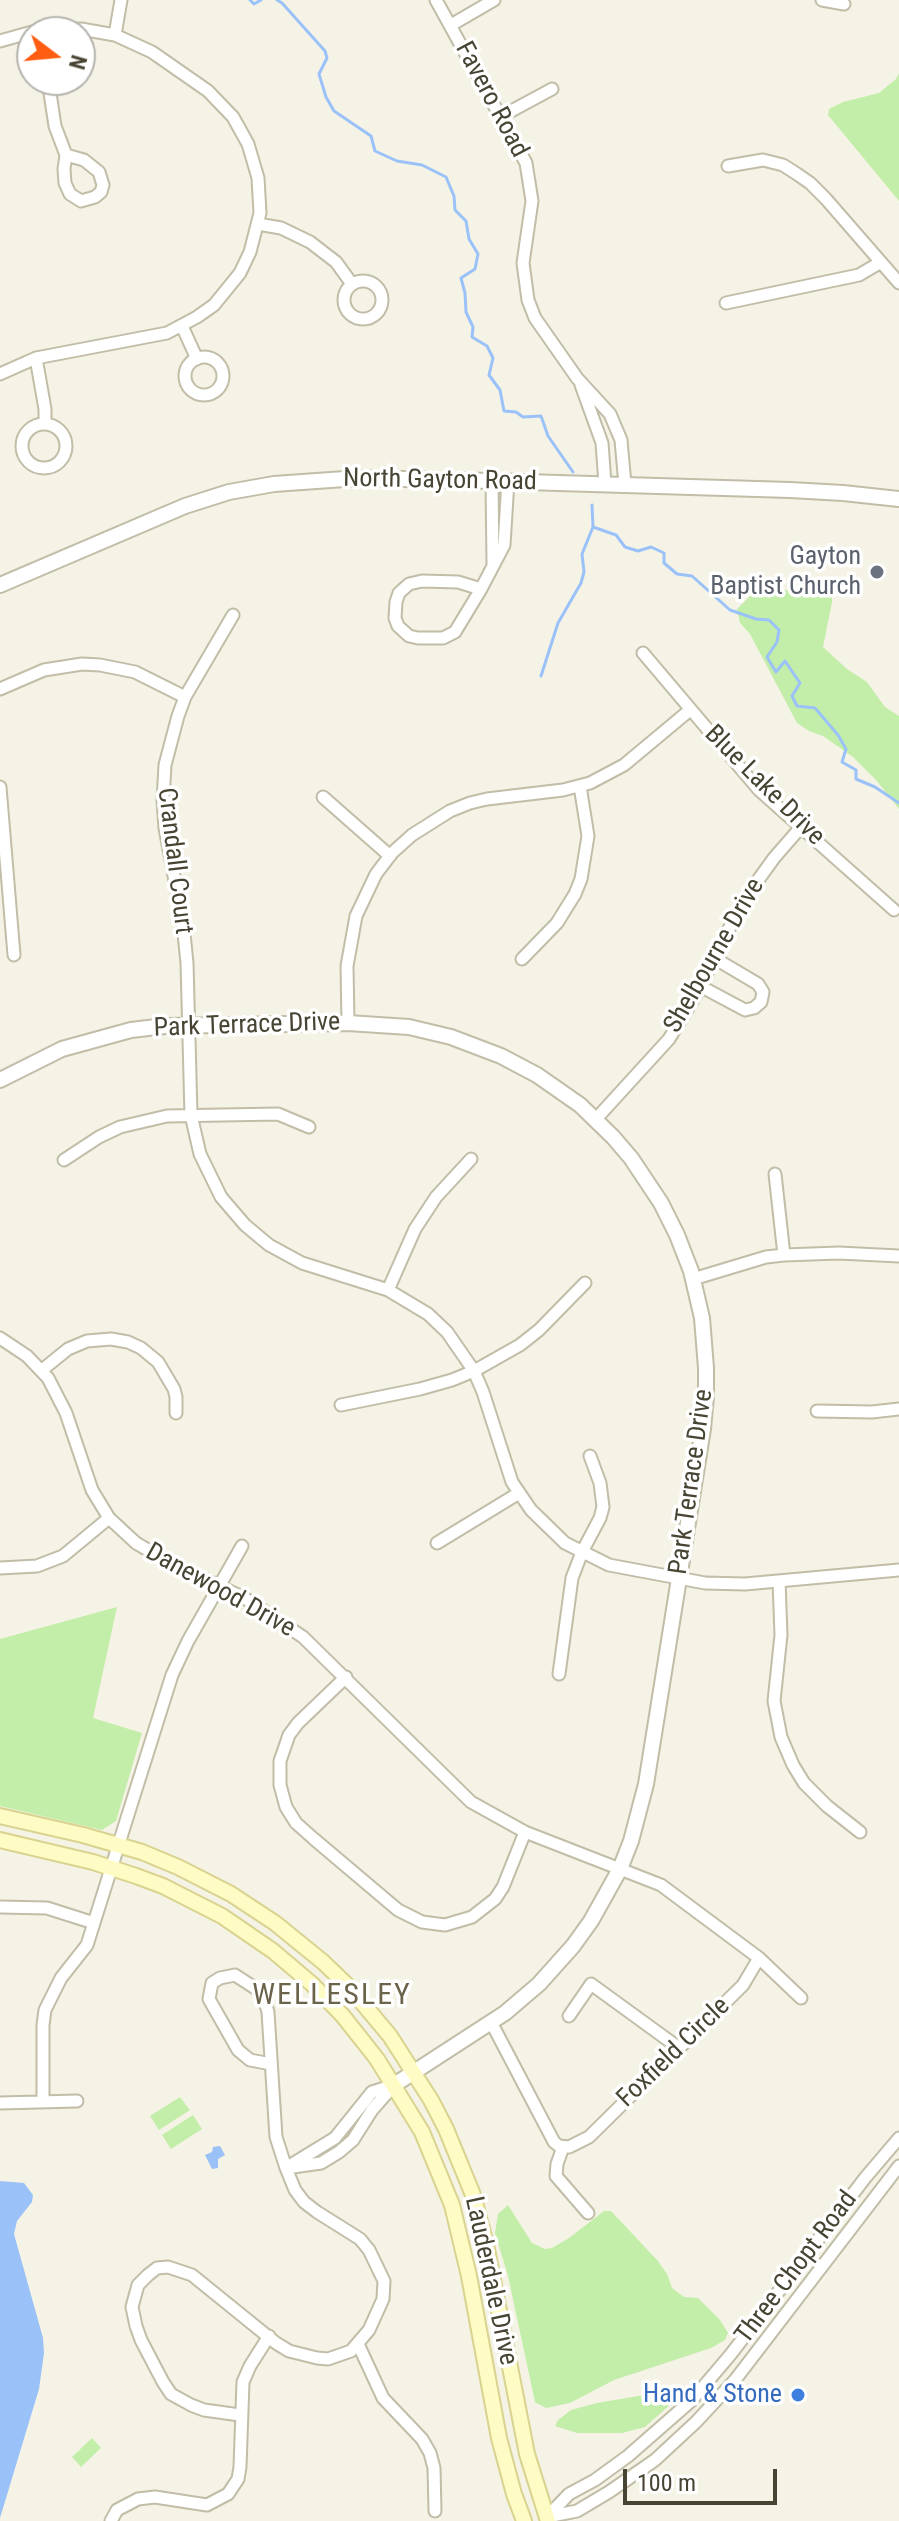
<!DOCTYPE html>
<html>
<head>
<meta charset="utf-8">
<style>
	body { margin:0 }
	#map { position:relative; width:899px; height:2521px; overflow:hidden; background:#f5f3e5; font-family:"Roboto Condensed",sans-serif }
	canvas { display:block }
	.north { position:absolute; left:16px; top:16px; width:80px; height:80px; box-sizing:border-box; background:#fff; border:2px solid #b6b4ae; border-radius:50%; rotate:106deg; font-size:22px; font-weight:700; line-height:32px; text-align:center; color:#484434 }
	.north::after { content:''; display:block; margin:auto; width:28px; height:36px; background:#ff5e12; clip-path:polygon(50% 0,100% 100%,50% 72%,0 100%) }
	.scale { position:absolute; left:623px; top:2469px; width:154px; height:36px; box-sizing:border-box; border:4px solid #484434; border-top:0; padding-left:10px; font-size:24px; line-height:28px; white-space:nowrap; color:#484434; -webkit-text-stroke:6px #fff; paint-order:stroke }
</style>
</head>
<body>
<div id="map">
<canvas width="899" height="2521"></canvas>
<div class="north">N</div>
<div class="scale">100 m</div>
</div>
<script>
const context = document.querySelector('canvas').getContext('2d');
context.lineJoin = 'round';
function fill(path, color) { context.fillStyle = color; context.fill(path, 'evenodd'); }
const toPath = rows => new Path2D(rows.map(r => 'M' + r).join(''));
function strokePath(path, color, width, dash) { context.strokeStyle = color; context.lineWidth = width; context.lineCap = dash ? 'butt' : 'round'; context.setLineDash(dash || []); context.stroke(path); }
function drawText(font, color, halo, rows, align = 'center') {
  context.font = font + ' "Roboto Condensed",sans-serif'; context.lineWidth = 7; context.setLineDash([]); context.textBaseline = 'middle'; context.strokeStyle = halo; context.fillStyle = color; for (const [text, x, y, turn = 0] of rows) {
    context.save(); context.translate(x, y); context.rotate((+turn || 0) * Math.PI / 180); context.textAlign = isNaN(turn) ? turn : align; if (halo) context.strokeText(text, 0, 0); context.fillText(text, 0, 0); context.restore();
  }
}
const green = toPath([
	[899,73,899,201,828,115,829,109,843,102,879,93,896,79],
	[827,589,832,593,832,602,823,647,847,669,867,682,885,707,899,716,899,809,876,780,853,757,823,736,809,731,797,723,750,634,740,623,737,609,750,596,772,590],
	[117,1607,93,1718,142,1733,116,1821,102,1830,0,1806,0,1639],
	[180,2097,190,2110,159,2130,150,2116],
	[193,2115,202,2129,171,2149,162,2135],
	[508,2205,532,2243,545,2249,552,2248,569,2238,604,2211,611,2211,658,2261,667,2274,672,2288,684,2297,698,2298,720,2320,728,2333,725,2340,711,2348,614,2380,570,2403,546,2408,535,2402,508,2276,495,2233,498,2214],
	[650,2394,665,2396,671,2400,671,2404,645,2427,622,2433,577,2433,555,2426,558,2420,571,2410,597,2403],
	[92,2438,101,2448,81,2467,72,2457]
]);
const water = toPath([
	[220,2146,225,2155,218,2159,218,2168,212,2169,205,2155,212,2152,213,2147],
	[0,2181,24,2183,33,2195,32,2202,17,2221,14,2234,43,2338,44,2353,39,2389,0,2518]
]);
const stream = toPath([
	[250,0,254,4,261,0],
	[277,0,282,3,325,51,327,58,319,74,326,97,334,111,371,136,375,151,397,161,422,165,446,177,454,196,455,210,466,221,469,239,478,254,475,269,461,278,465,293,466,312,473,327,472,337,487,346,493,358,489,375,500,390,504,411,516,412,523,417,541,416,548,436,573,472],
	[593,527,616,535,625,547,638,551,651,547,664,553,664,563,677,574,692,576,730,610,756,619,769,620,779,630,777,642,767,657,776,672,785,661,800,683,792,696,797,706,815,708,838,735,846,749,842,762,856,770,856,779,875,787,899,803],
	[541,676,558,623,581,583,584,572,582,554,593,527,592,505]
]);
const minor = toPath([
	[436,0,526,163,532,201,523,263,528,300,535,318,577,378,610,414,621,440,625,485],
	[822,0,844,4],
	[451,25,494,0],
	[115,35,121,0],
	[0,41,32,32],
	[48,80,55,126,66,155,64,169,65,183,70,194,81,201,95,197,101,192,103,185,99,172,84,160,66,155],
	[502,116,552,89],
	[728,166,763,160,783,165,797,174,810,183,826,199,899,283],
	[258,224,281,228,310,242,336,262,352,284],
	'344 300a19 19 0 1 1 38 0a19 19 0 1 1-38 0Z',
	[726,303,859,275,881,262],
	[182,326,197,359],
	'185 376a19 19 0 1 1 38 0a19 19 0 1 1-38 0Z',
	[36,358,45,409,45,424],
	[0,374,36,358,167,333,197,317,214,305,240,273,250,252,260,213,258,178,248,144,233,117,208,91,152,52,115,35,81,29,33,32],
	[581,385,602,443,605,484],
	'22 446a22 22 0 1 1 44 0a22 22 0 1 1-44 0Z',
	[492,481,493,564],
	[481,589,458,582,422,581,409,584,399,593,396,602,395,618,398,626,409,636,418,638,443,638,455,632,481,589,504,545,508,481],
	[233,615,185,697,178,716,165,765,163,800,165,828,183,924,187,963,191,1115,200,1154,221,1197,245,1225,269,1245,302,1263,388,1290,428,1314,447,1332,474,1371,483,1392,512,1482,531,1510,565,1543,609,1565,705,1583,745,1584,899,1570],
	[643,653,759,790,894,910],
	[0,689,44,670,82,664,100,665,135,672,185,697],
	[0,787,14,955],
	[323,797,390,856],
	[522,959,557,923,575,894,581,879,588,836,580,786],
	[700,986,745,1010,754,1008,761,1002,763,992,758,984,714,958],
	[348,1023,347,966,356,916,376,874,392,853,412,835,450,811,470,803,487,799,563,790,590,783,624,765,690,710],
	[596,1119,669,1039,697,993,743,901,774,858,801,827],
	[64,1160,99,1137,120,1127,167,1116,278,1114,309,1127],
	[775,1174,784,1255],
	[693,1279,766,1257,784,1255,839,1253,899,1256],
	[388,1290,415,1229,436,1197,471,1159],
	[0,1338,27,1356,48,1378,66,1413,92,1490,109,1518,136,1543,165,1560,246,1599,303,1637,471,1802,525,1832,661,1885,759,1958,801,1998],
	[42,1370,68,1349,87,1341,111,1339,128,1342,141,1348,158,1362,174,1389,176,1397,176,1413],
	[341,1405,420,1389,452,1380,474,1371,520,1345,539,1330,585,1283],
	[817,1411,872,1412,899,1409],
	[437,1543,519,1493],
	[0,1568,37,1566,63,1556,109,1518],
	[779,1581,781,1635,774,1701,781,1737,793,1765,804,1783,827,1806,860,1832],
	[559,1674,572,1578,582,1552,600,1518,603,1507,600,1483,590,1456],
	[346,1677,298,1723,289,1735,280,1761,280,1785,286,1807,296,1823,314,1839,398,1910,422,1922,445,1925,472,1917,495,1899,503,1887,525,1832],
	[0,1907,47,1908,94,1923],
	[569,2016,591,1984,679,2048],
	[491,2022,554,2142,559,2146,569,2147,589,2137,743,1985,759,1958],
	[43,2102,43,2025,45,2010,61,1978,87,1945,172,1675,188,1641,242,1546],
	[0,2103,77,2101],
	[563,2147,557,2164,556,2176,588,2213],
	[286,2168,321,2163,339,2152,353,2140,372,2110,394,2085],
	[286,2168,335,2138,372,2092,394,2085],
	[358,2344,383,2398,422,2439,430,2453,434,2468,435,2511],
	[240,2415,204,2410,191,2405,171,2394,163,2382,141,2340,136,2326,132,2307,138,2285,148,2275,157,2268,168,2267,192,2275,276,2343,289,2351,317,2358,328,2359,351,2351,369,2330,383,2299,384,2281,369,2250,360,2239,317,2212,304,2202,295,2190,286,2168,276,2137,268,2012,264,1999,258,1990,235,1975,220,1978,212,1983,209,1999,238,2050,250,2060,271,2064],
	[547,2517,569,2494,595,2480,628,2456,692,2400,731,2354,865,2178,899,2138],
	[547,2517,577,2511,609,2492,655,2460,696,2422,735,2380,899,2166],
	[111,2521,117,2510,138,2499,155,2497,207,2505,228,2494,238,2479,240,2467,243,2382,250,2366,269,2336]
]);
const tertiary = toPath([
	[0,585,185,506,229,492,274,484,359,478,492,481,790,490,843,493,899,499],
	[0,1080,62,1049,131,1030,165,1026,348,1023,409,1027,451,1037,501,1056,537,1075,580,1105,613,1137,631,1158,661,1203,677,1235,691,1271,702,1318,706,1368,706,1396,703,1429,646,1784,631,1841,620,1869,591,1921,573,1946,539,1984,505,2013,394,2085]
]);
const secondary = toPath([
	[0,1816,83,1835,142,1852,178,1867,231,1894,275,1923,323,1962,349,1987,390,2036,431,2100,446,2129,473,2195,486,2244,527,2454,548,2521],
	[0,1840,93,1862,136,1876,163,1886,222,1916,273,1951,312,1984,343,2016,377,2059,422,2132,452,2205,469,2276,499,2438,514,2494,524,2521]
]);
const markers = [
	[877,572,8,"#6b7280"],
	[798,2395,8,"#3f7fe0"]
];
const streetNames = [
	["Favero Road",491,100,62],
	["North Gayton Road",440,481,1],
	["Blue Lake Drive",764,786,45],
	["Crandall Court",174,861,83],
	["Shelbourne Drive",715,956,-60],
	["Park Terrace Drive",247,1026,-2],
	["Park Terrace Drive",692,1482,-82],
	["Danewood Drive",220,1591,29],
	["Foxfield Circle",674,2053,-44],
	["Three Chopt Road",797,2268,-53],
	["Lauderdale Drive",490,2281,78]
];
const worshipNames = [
	["Gayton",861,557],
	["Baptist Church",861,587]
];
const shopNames = [
	["Hand & Stone",782,2395]
];
const quarterNames = [
	["WELLESLEY",332,1996]
];
fill(green, '#c3eea9');
fill(water, '#9ac2f9');
strokePath(stream, '#9ac2f9', 3);
strokePath(minor, '#c1bda7', 15);
strokePath(tertiary, '#c1bda7', 18);
strokePath(secondary, '#d9d38f', 18);
strokePath(minor, '#fff', 11);
strokePath(tertiary, '#fff', 14);
strokePath(secondary, '#fffbc5', 14);
for (const [x, y, r, color] of markers) { const dot = new Path2D(); dot.arc(x, y, r, 0, 2 * Math.PI); context.fillStyle = color; context.fill(dot); strokePath(dot, '#fff', 3); }
drawText('26px', '#484434', '#fff', streetNames);
drawText('26px', '#5b616d', '#fff', worshipNames, 'right');
drawText('26px', '#366cbe', '#fff', shopNames, 'right');
context.letterSpacing = '2px';
drawText('30px', '#6c644a', '#fff', quarterNames);
context.letterSpacing = '0px';
</script>
</body>
</html>
